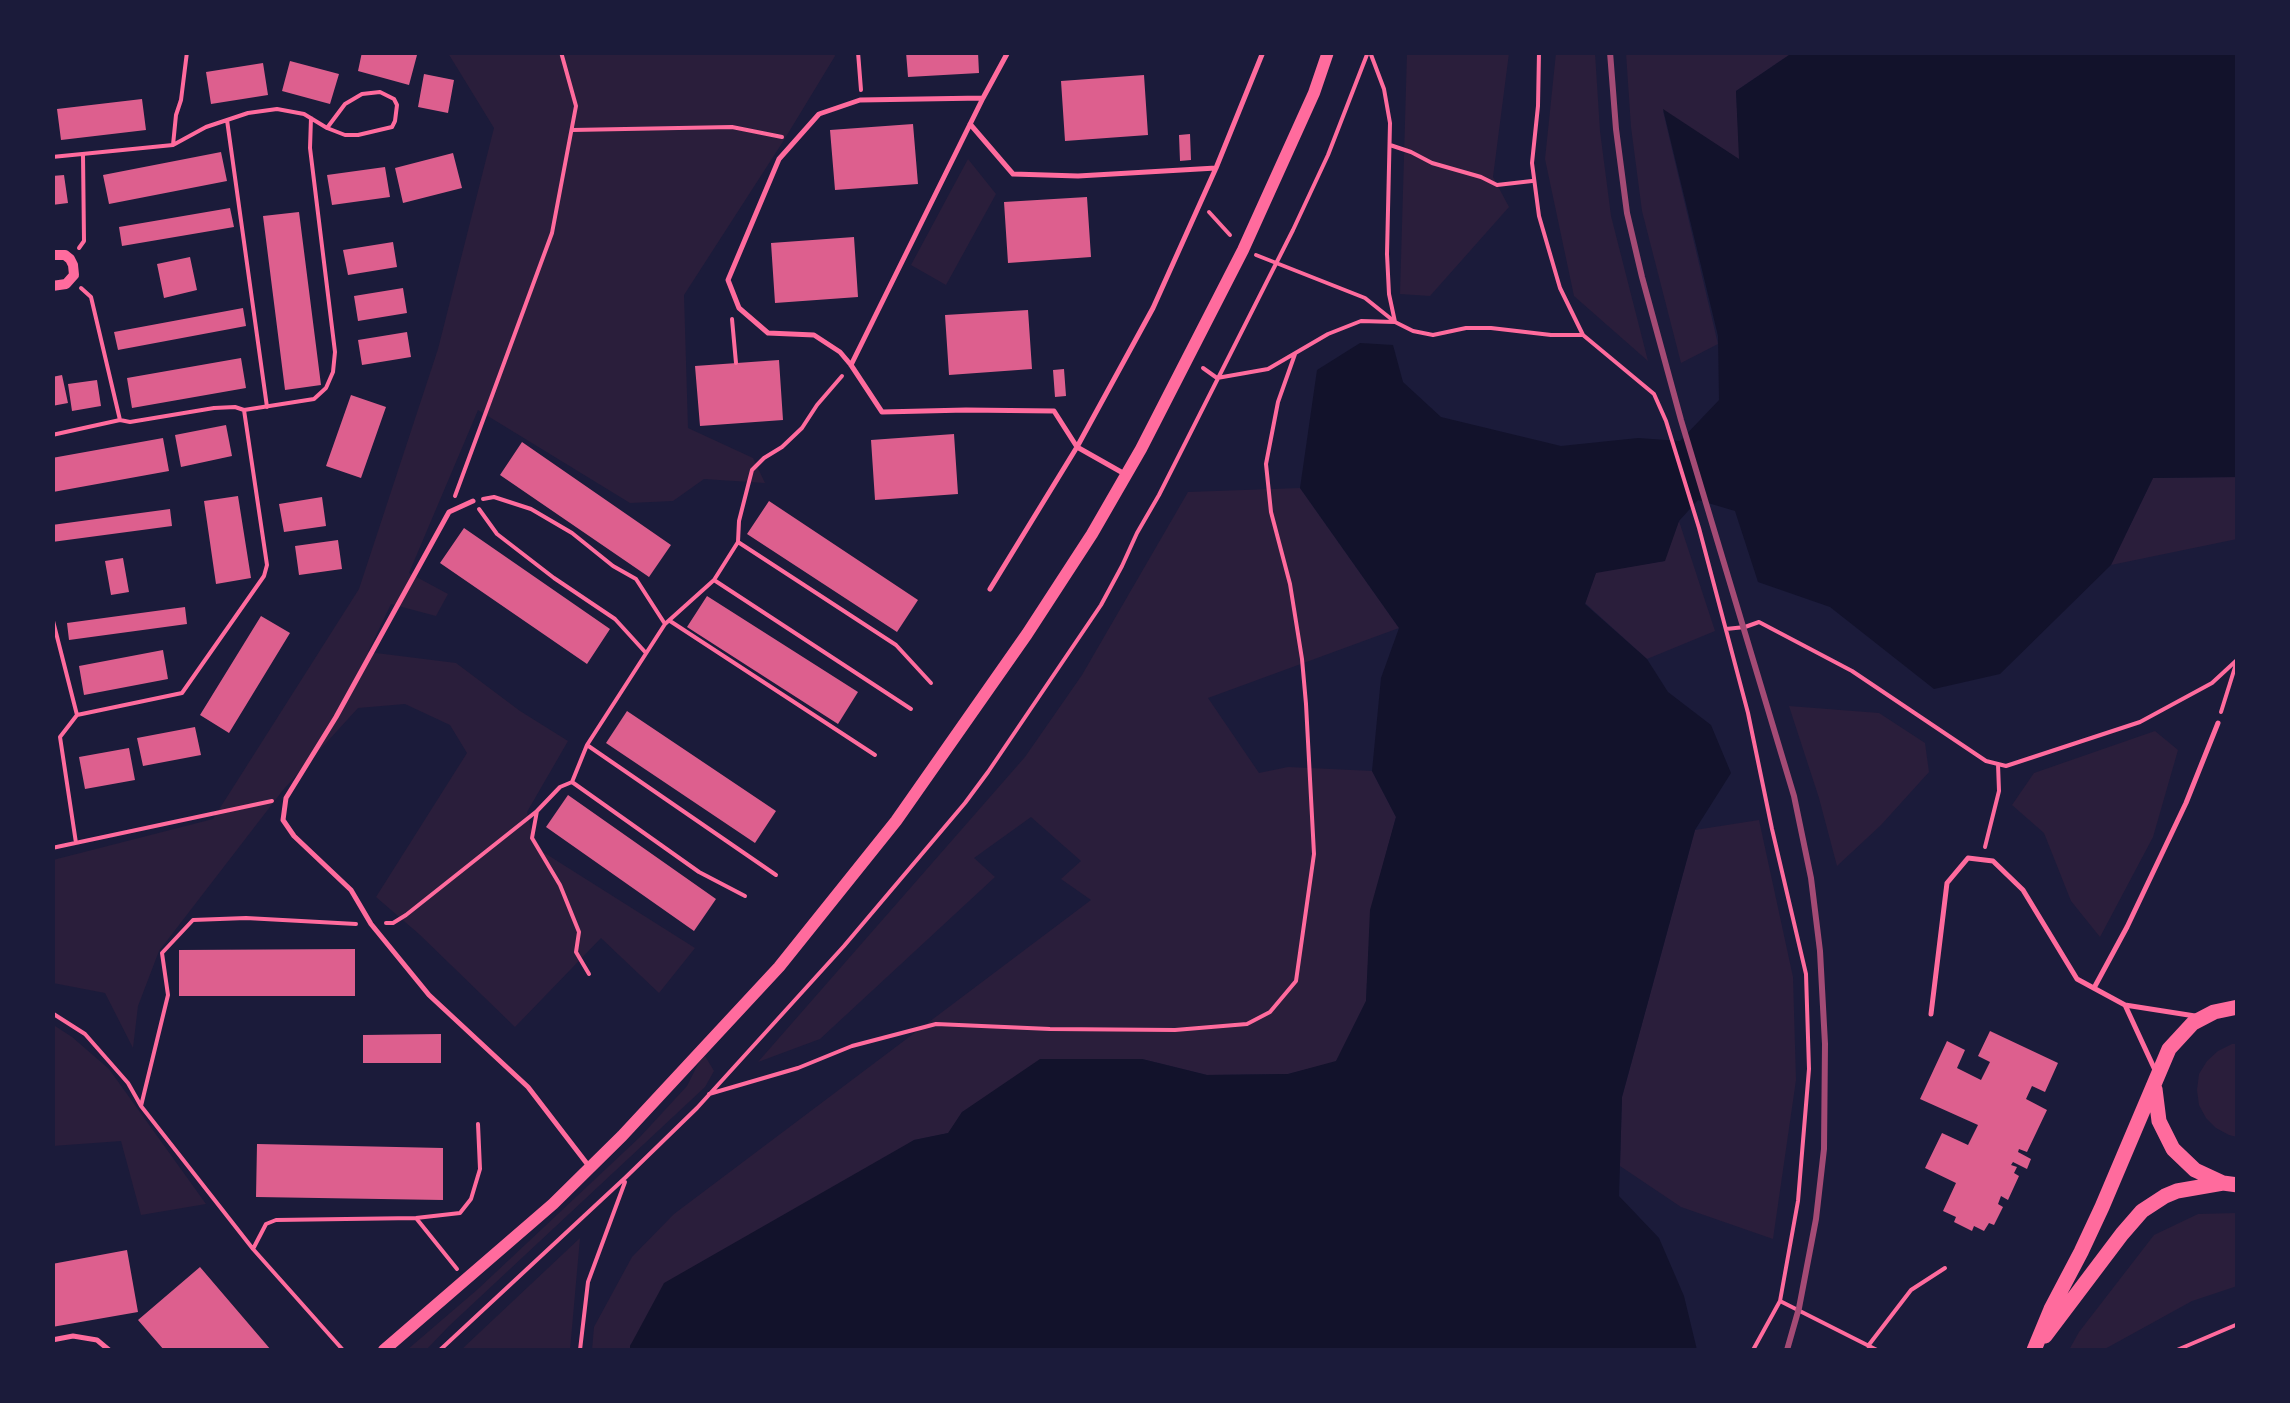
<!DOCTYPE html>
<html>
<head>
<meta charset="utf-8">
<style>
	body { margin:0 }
	#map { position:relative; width:2290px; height:1403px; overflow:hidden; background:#1b1b3a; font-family:Merriweather,serif }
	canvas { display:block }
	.frame { position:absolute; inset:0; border:55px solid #1b1b3a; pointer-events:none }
</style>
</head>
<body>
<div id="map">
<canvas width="2290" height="1403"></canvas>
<div class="frame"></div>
</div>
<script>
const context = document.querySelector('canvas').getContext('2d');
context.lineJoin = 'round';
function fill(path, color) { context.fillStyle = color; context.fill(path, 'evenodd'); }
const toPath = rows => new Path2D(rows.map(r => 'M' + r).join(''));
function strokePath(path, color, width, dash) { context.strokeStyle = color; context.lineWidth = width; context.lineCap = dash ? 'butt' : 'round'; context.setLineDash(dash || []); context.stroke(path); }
const green = toPath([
	[448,53,834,53,835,56,784,140,684,295,688,428,753,458,765,483,704,479,673,501,630,503,478,410,409,573,448,594,436,616,391,604,368,652,456,663,520,711,568,741,527,812,532,833,543,852,695,948,659,993,601,938,515,1027,419,934,376,897,467,753,450,725,405,704,358,708,283,790,159,951,138,1006,133,1048,105,993,53,983,53,860,213,819,359,589,438,349,494,128],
	[1407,53,1509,53,1493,177,1509,207,1430,296,1400,294],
	[1556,53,1595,53,1600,131,1611,216,1648,361,1574,296,1545,159],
	[1626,53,1792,53,1736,91,1740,160,1663,111,1718,344,1681,363,1642,211,1631,127],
	[968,159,996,194,946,285,911,265],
	[2237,477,2237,539,2111,565,2153,478],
	[1300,488,1399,628,1208,698,1259,773,1288,767,1372,771,1396,817,1371,910,1366,1001,1336,1062,1288,1074,1207,1075,1142,1059,962,1112,949,1133,914,1140,630,1345,630,1350,592,1350,594,1327,632,1257,674,1214,1091,900,1061,879,1081,861,1031,817,974,858,995,877,820,1039,758,1062,1025,757,1082,675,1188,492],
	[1679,521,1715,631,1647,659,1585,603,1596,572,1664,561],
	[1789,706,1879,713,1925,743,1929,772,1881,825,1837,866,1819,798],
	[2155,731,2178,750,2153,837,2100,937,2071,901,2044,833,2012,805,2034,773],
	[1759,820,1793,977,1796,1080,1773,1239,1681,1207,1620,1166,1622,1097,1695,830],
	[52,1024,72,1037,109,1069,206,1204,141,1215,121,1141,53,1146],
	[2232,1044,2237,1044,2237,1137,2229,1135,2216,1128,2206,1118,2199,1105,2197,1090,2199,1074,2207,1061,2218,1051],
	[705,1056,714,1071,705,1087,449,1326,426,1350,407,1350,478,1289,640,1137,687,1086,699,1062],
	[2237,1213,2237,1286,2192,1301,2103,1350,2069,1350,2079,1332,2154,1235,2198,1214],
	[580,1238,570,1350,461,1350]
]);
const water = toPath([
	[1792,53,2237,53,2237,477,2153,478,2111,565,2000,674,1934,689,1830,607,1758,582,1735,511,1698,500,1679,521,1665,561,1596,573,1585,604,1647,659,1668,692,1711,725,1731,773,1695,830,1622,1097,1619,1196,1659,1238,1684,1296,1697,1350,630,1350,630,1346,664,1283,914,1140,948,1133,962,1112,1040,1059,1142,1059,1207,1075,1288,1074,1336,1061,1366,1001,1370,910,1396,817,1372,771,1381,678,1399,628,1300,488,1317,370,1360,343,1393,345,1403,382,1441,417,1561,446,1638,438,1680,441,1719,400,1718,336,1663,109,1739,159,1736,91]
]);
const building = toPath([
	[362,52,407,52,417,55,409,85,358,71],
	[906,52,978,52,979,73,908,77],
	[290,61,339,74,330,104,282,91],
	[263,63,268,95,211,104,206,72],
	[424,74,454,80,448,113,418,107],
	[1144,75,1148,135,1065,141,1061,81],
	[142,99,146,130,61,140,57,109],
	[913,124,918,184,835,190,830,130],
	[1190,134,1191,160,1180,161,1179,135],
	[221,152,227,181,109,204,103,175],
	[453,153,462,188,403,203,395,168],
	[385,167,390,197,332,205,327,175],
	[64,175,68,203,52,205,52,176],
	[1087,197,1091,257,1008,263,1004,202],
	[230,208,234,227,122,246,119,227],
	[299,212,321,385,285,390,263,216],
	[854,237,858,297,775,303,771,243],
	[393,242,397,267,348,275,343,250],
	[190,257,197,290,164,298,157,264],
	[403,288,407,313,358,321,354,296],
	[243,308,246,326,118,350,114,332],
	[1028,310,1032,369,949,375,945,315],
	[407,332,411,357,362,365,358,340],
	[241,358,246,388,132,408,127,378],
	[779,360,783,420,700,426,695,366],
	[1064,369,1066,396,1055,397,1053,370],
	[62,375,68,403,52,406,52,377],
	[97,380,101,406,72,411,68,384],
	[351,395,386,407,361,478,326,466],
	[226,425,232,456,181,467,175,435],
	[954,434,958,494,875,500,871,440],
	[163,438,169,471,53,492,52,458],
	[522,442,671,545,649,577,500,475],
	[238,496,251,578,216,584,204,501],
	[322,497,326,526,284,532,279,504],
	[769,501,918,600,897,632,747,534],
	[170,509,172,526,52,542,52,525],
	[464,528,610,629,587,664,440,563],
	[338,540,342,569,299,575,295,546],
	[123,558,129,592,111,595,105,561],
	[707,596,858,692,838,724,687,627],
	[185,607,187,624,69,640,67,623],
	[261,616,290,633,229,733,200,715],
	[163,650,168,679,84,695,79,666],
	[627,711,776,811,755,843,606,743],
	[195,727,201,755,143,766,137,738],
	[129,748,135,780,85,789,79,757],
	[568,795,716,899,694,931,546,827],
	[355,949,355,996,179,996,179,950],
	[1990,1031,2058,1063,2045,1092,2032,1086,2026,1099,2047,1110,2027,1152,2019,1149,2018,1152,2031,1159,2027,1169,2013,1162,2011,1165,2017,1167,2014,1173,2019,1176,2008,1200,2001,1196,1998,1204,2003,1207,1994,1225,1989,1223,1984,1231,1974,1226,1972,1231,1954,1222,1956,1217,1943,1211,1956,1183,1925,1168,1942,1133,1968,1145,1978,1125,1920,1099,1947,1041,1965,1050,1957,1068,1981,1080,1990,1062,1978,1056],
	[441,1034,441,1063,363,1063,363,1035],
	[257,1144,443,1148,443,1200,256,1197],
	[127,1250,138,1312,52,1327,52,1264],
	[200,1267,271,1350,164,1350,138,1320]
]);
const path = toPath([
	[858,52,861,90],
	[1370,52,1384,89,1390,123,1387,254,1389,294,1395,322],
	[1539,52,1538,106,1532,163,1539,216,1560,288,1583,335,1654,394,1666,421,1699,528,1748,713,1772,829,1806,974,1809,1069,1798,1201,1780,1301,1753,1350],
	[227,120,267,407],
	[572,130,732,127,782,137],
	[173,145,176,115,181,100,187,52],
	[1390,145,1411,152,1432,163,1481,177,1497,185,1532,181],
	[52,157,173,145,206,127,248,113,277,109,304,114,327,128,345,135,358,135,392,127,395,121,397,105,394,99,380,92,362,94,345,104,327,128],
	[1209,212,1230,235],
	[79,248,84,241,83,155],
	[1256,255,1365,298,1395,322],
	[81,288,91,297,120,420],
	[732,319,736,363],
	[1203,368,1217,378,1268,369,1328,334,1361,321,1395,322,1413,331,1433,335,1466,328,1491,328,1551,335,1583,335],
	[52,435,120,420,130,422,214,408,235,407,244,410,314,399,326,388,333,372,335,352,310,148,311,118],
	[455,496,552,233,576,106,561,52],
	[483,499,494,497,531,509,572,533,613,566,636,579,665,624],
	[479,509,497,534,554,578,615,619,646,653],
	[738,542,739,521,752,470,764,458,782,447,802,428,817,405,842,376],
	[714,580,665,624,587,745,776,875],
	[52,617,77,715],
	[670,621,875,755],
	[1726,629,1745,627,1759,622,1852,671,1986,761,2006,766,2140,722,2212,683,2238,659],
	[911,709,714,580,738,542,896,645,931,683],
	[2221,712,2236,664],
	[587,745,572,782,699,872,745,896],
	[572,782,560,787,537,811,532,838,560,885,579,932,576,952,589,974],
	[76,843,60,737,77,715,182,693,264,576,267,565,244,410],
	[1985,847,1999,791,1998,764],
	[52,848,272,801],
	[386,923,393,923,406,915,537,811],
	[52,1013,85,1034,128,1083,141,1106,253,1249,343,1350],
	[709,1094,798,1068,852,1046,936,1024,1050,1029,1175,1030,1247,1024,1270,1012,1296,981,1314,854,1306,704,1302,659,1290,584,1271,512,1266,464,1278,402,1295,354],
	[141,1106,168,995,162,953,193,920,246,918,356,924],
	[416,1218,457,1269],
	[253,1249,266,1224,276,1220,416,1218,460,1213,471,1199,480,1169,478,1124],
	[1780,1301,1877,1350],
	[1868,1346,1911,1290,1945,1268],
	[440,1350,626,1177,697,1108,844,946,965,803,988,772,1101,605,1122,566,1137,533,1159,495,1293,230,1328,155,1368,52],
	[580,1350,588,1282,625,1182],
	[2177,1350,2238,1324]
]);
const service = toPath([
	[1008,52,983,98,860,100,819,114,779,159,728,280,739,308,768,333,814,335,840,352,851,365,882,412,966,410,1054,411,1077,447,1123,473],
	[970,124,1013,174,1078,176,1216,168],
	[851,365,983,98],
	[473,501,449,512,336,717,286,798,283,820,294,836,351,890,371,924,429,995,528,1087,588,1165],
	[990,589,1077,447,1153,308,1216,168,1263,52],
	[2094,988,2127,927,2186,803,2218,723],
	[2125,1005,2155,1070],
	[1931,1014,1947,883,1968,858,1993,861,2023,890,2077,979,2125,1005,2195,1016],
	[52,1340,73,1336,97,1340,109,1350]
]);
const minor = toPath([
	[52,255,65,255,70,259,73,265,74,275,66,284,52,286]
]);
const tertiary = toPath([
	[384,1350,553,1204,622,1136,779,967,896,821,1027,634,1092,534,1141,449,1243,250,1314,93,1328,52]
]);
const trunk = toPath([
	[2155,1089,2159,1121,2173,1149,2195,1170,2223,1183,2238,1185],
	[2045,1336,2122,1234,2142,1211,2165,1196,2177,1191,2223,1183],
	[2034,1350,2051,1309,2081,1252,2102,1207,2169,1049,2193,1023,2214,1012,2238,1007]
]);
const rail = toPath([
	[1610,52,1616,129,1627,213,1642,277,1681,420,1794,796,1811,878,1820,951,1825,1044,1824,1149,1816,1219,1799,1308,1787,1350]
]);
fill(green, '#2a1e3b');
fill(water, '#12122b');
fill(building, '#dd5f8e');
strokePath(path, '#ff6b9d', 4);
strokePath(service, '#ff6b9d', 5);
strokePath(minor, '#ff6b9d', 10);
strokePath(tertiary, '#ff6b9d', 12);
strokePath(trunk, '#ff6b9d', 15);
strokePath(rail, '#a44b75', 6);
</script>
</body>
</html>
